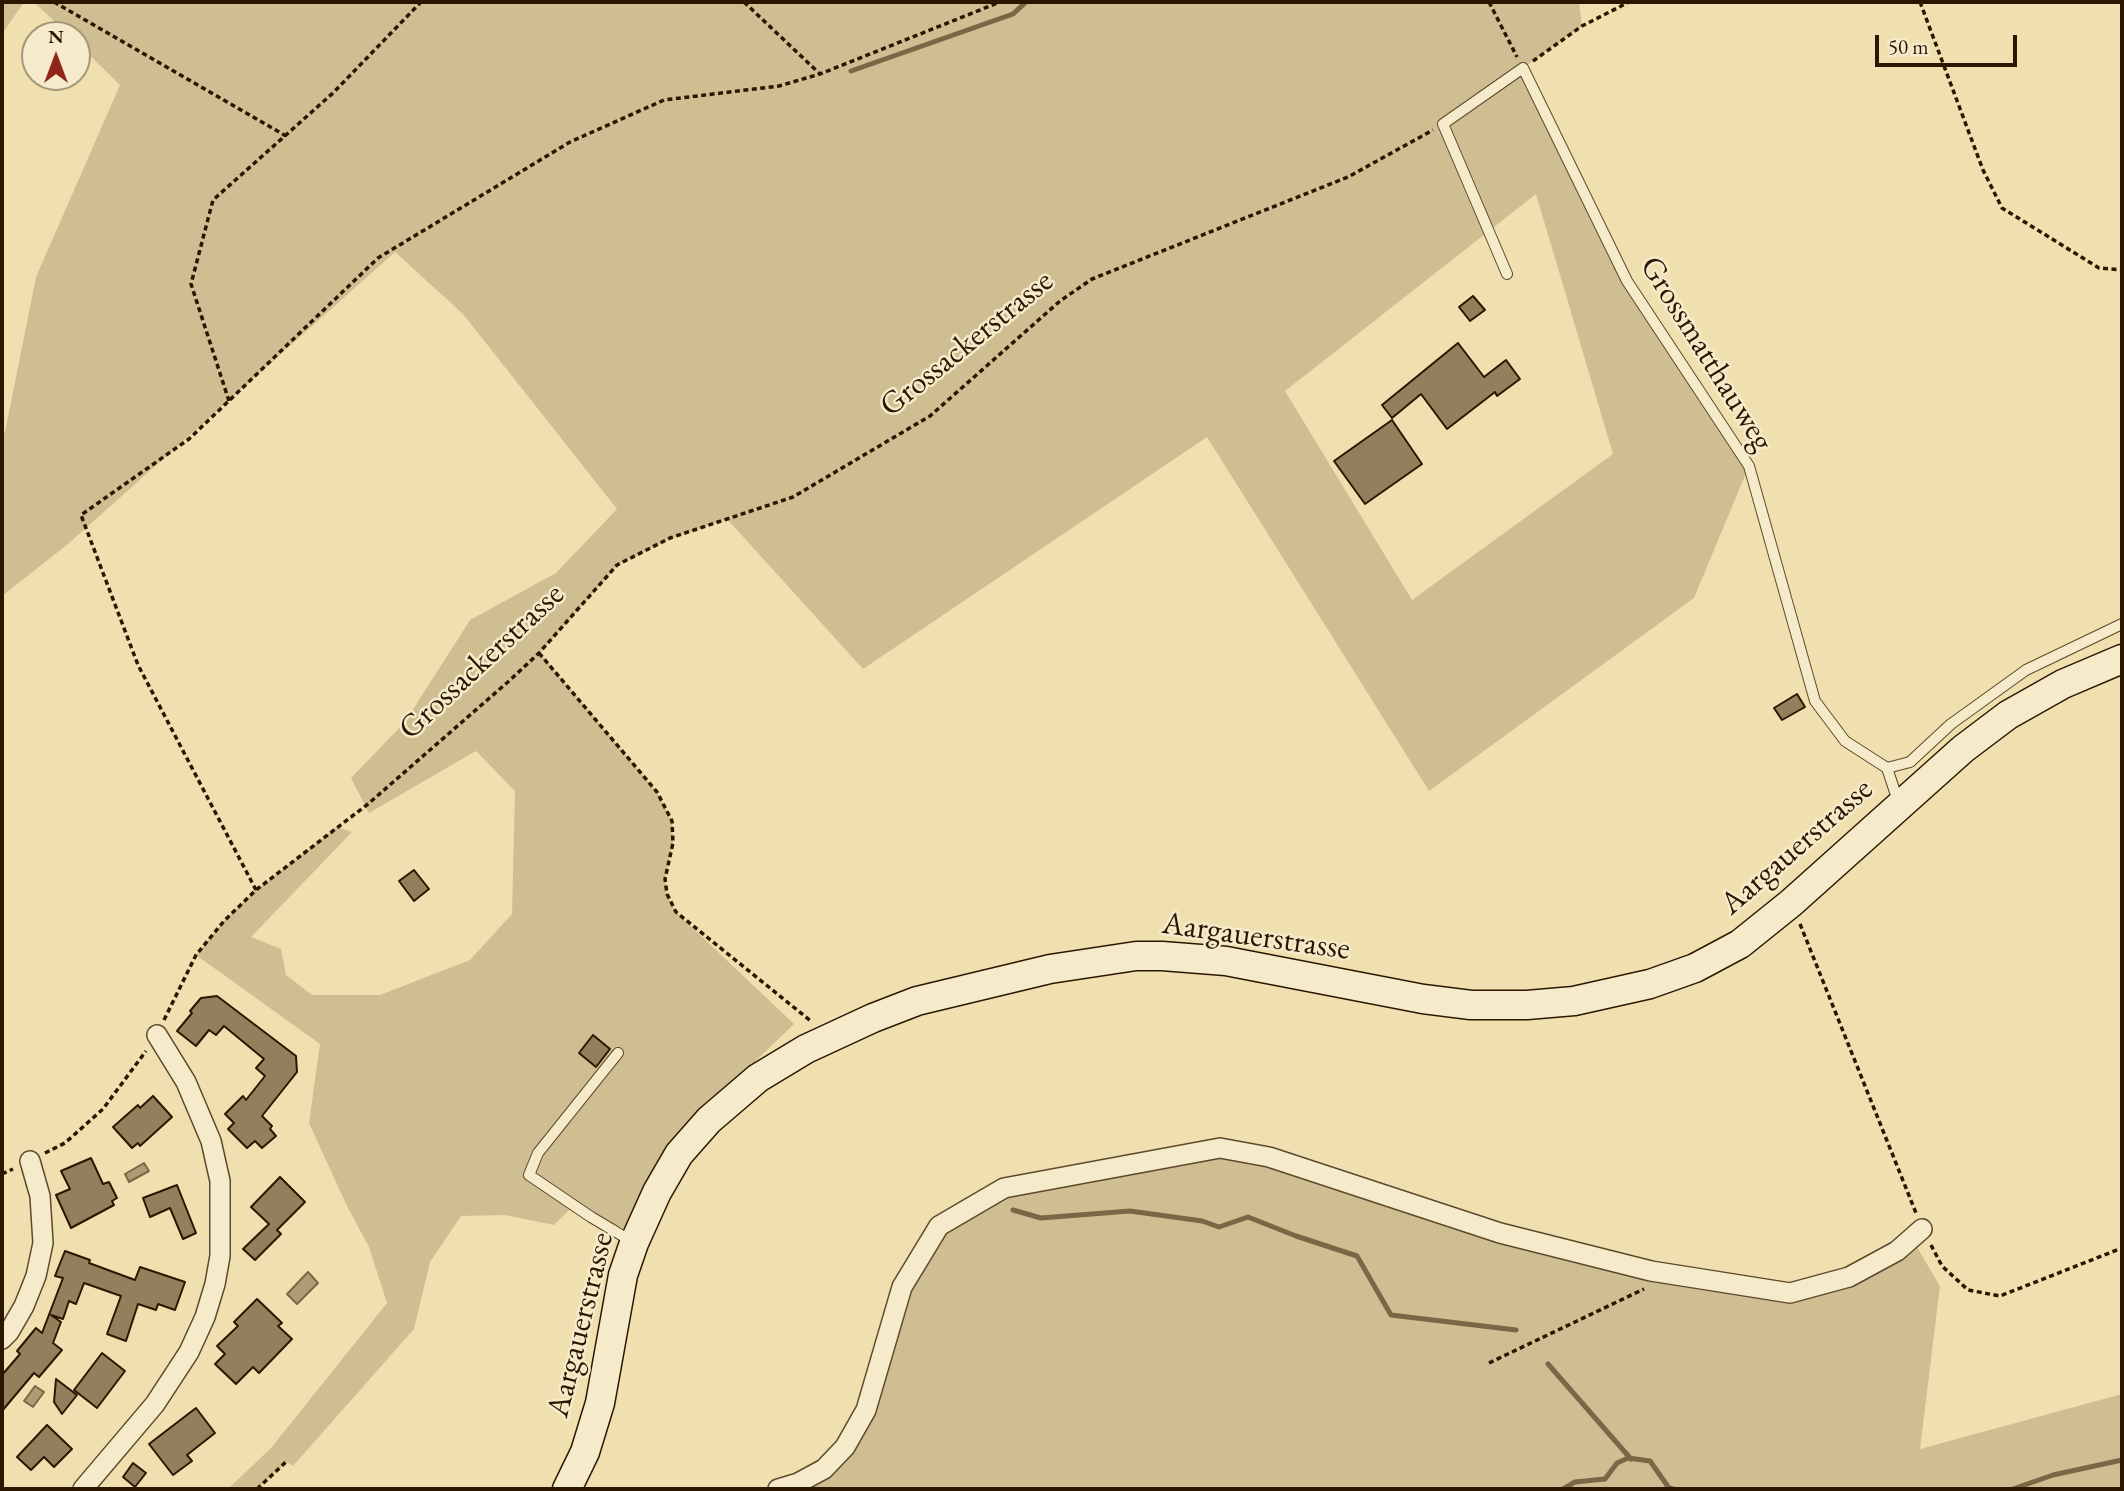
<!DOCTYPE html>
<html>
<head>
<meta charset="utf-8">
<style>
	body { margin:0 }
	#map { position:relative; width:2124px; height:1491px; overflow:hidden; background:#f0e0af; font-family:"EB Garamond",serif }
	canvas { display:block }
	.frame { position:absolute; inset:0; border:4px solid #2b1700; pointer-events:none }
	.north { position:absolute; left:21px; top:21px; width:70px; height:70px; box-sizing:border-box; background:#f5ebcb; border:2px solid #a4967a; border-radius:50%; rotate:0deg; font-size:19px; font-weight:700; line-height:28px; text-align:center; color:#2b1700 }
	.north::after { content:''; display:block; margin:auto; width:24px; height:32px; background:#8f2418; clip-path:polygon(50% 0,100% 100%,50% 72%,0 100%) }
	.scale { position:absolute; left:1875px; top:35px; width:142px; height:32px; box-sizing:border-box; border:4px solid #2b1700; border-top:0; padding-left:9px; font-size:21px; line-height:24px; white-space:nowrap; color:#2b1700; -webkit-text-stroke:5px #f5ebcb; paint-order:stroke }
</style>
</head>
<body>
<div id="map">
<canvas width="2124" height="1491"></canvas>
<div class="frame"></div>
<div class="north">N</div>
<div class="scale">50 m</div>
</div>
<script>
const context = document.querySelector('canvas').getContext('2d');
context.lineJoin = 'round';
function fill(path, color) { context.fillStyle = color; context.fill(path, 'evenodd'); }
const toPath = rows => new Path2D(rows.map(r => 'M' + r).join(''));
function strokePath(path, color, width, dash) { context.strokeStyle = color; context.lineWidth = width; context.lineCap = dash ? 'butt' : 'round'; context.setLineDash(dash || []); context.stroke(path); }
function drawText(font, color, halo, rows, align = 'center') {
  context.font = font + ' "EB Garamond",serif'; context.lineWidth = 5; context.setLineDash([]); context.textBaseline = 'middle'; context.strokeStyle = halo; context.fillStyle = color; for (const [text, x, y, turn = 0] of rows) {
    context.save(); context.translate(x, y); context.rotate((+turn || 0) * Math.PI / 180); context.textAlign = isNaN(turn) ? turn : align; if (halo) context.strokeText(text, 0, 0); context.fillText(text, 0, 0); context.restore();
  }
}
const green = toPath([
	[2,2,24,2,2,34],
	[34,2,1579,2,1582,26,1523,68,1627,281,1749,466,1694,598,1429,791,1207,437,863,669,727,519,670,539,618,565,540,653,657,792,672,821,673,843,665,879,667,894,676,912,794,1024,742,1074,720,1091,685,1124,654,1167,624,1228,570,1209,554,1225,505,1215,461,1216,430,1262,414,1329,293,1466,287,1462,257,1489,228,1489,271,1448,387,1303,369,1247,347,1206,309,1123,320,1044,196,955,224,921,256,890,337,827,352,832,251,937,281,949,286,975,312,995,380,995,470,960,512,914,515,791,476,751,369,813,351,778,405,722,470,620,556,573,617,509,463,314,395,252,68,544,2,596,2,434,5,432,36,277,120,85,77,43,77,35,69,35],
	[1536,194,1613,454,1412,600,1285,391],
	[1220,1148,1500,1233,1790,1293,1849,1277,1922,1229,1918,1249,1940,1286,1920,1449,2122,1394,2122,1489,778,1489,845,1447,902,1287,939,1226,1004,1188]
]);
const water = toPath([
	[144,1163,149,1171,129,1182,125,1174,144,1163],
	[308,1272,318,1283,297,1304,287,1294,308,1272],
	[35,1386,44,1392,33,1407,24,1401,35,1386]
]);
const stream = toPath([
	[851,71,1013,14,1026,2],
	[1013,1210,1041,1218,1130,1211,1202,1221,1219,1227,1248,1217,1296,1236,1357,1256,1391,1315,1516,1330],
	[1548,1364,1631,1459],
	[1563,1489,1575,1482,1605,1479,1617,1463,1628,1458,1650,1461,1669,1488,1673,1489],
	[2013,1489,2053,1475,2122,1460]
]);
const building = toPath([
	[1473,296,1485,310,1470,321,1459,307,1473,296],
	[1458,343,1484,377,1506,360,1520,379,1497,396,1495,392,1447,429,1421,394,1392,418,1382,405,1458,343],
	[1392,420,1422,464,1365,504,1334,461,1392,420],
	[1797,694,1805,707,1782,720,1774,708,1797,694],
	[414,870,429,889,414,901,399,881,414,870],
	[217,996,296,1056,297,1072,262,1116,272,1126,270,1129,276,1136,262,1148,255,1141,247,1148,228,1129,234,1123,225,1114,243,1096,246,1100,265,1076,256,1068,264,1059,224,1026,216,1035,209,1030,196,1046,177,1031,192,1013,190,1011,201,998,217,996],
	[593,1035,610,1049,596,1067,579,1053,593,1035],
	[153,1096,172,1117,140,1146,138,1143,132,1148,113,1127,138,1105,140,1108,153,1096],
	[91,1158,103,1184,109,1182,117,1198,112,1201,114,1205,71,1228,56,1195,70,1189,61,1171,91,1158],
	[280,1177,305,1202,277,1230,281,1234,255,1260,243,1249,269,1224,251,1207,280,1177],
	[177,1185,196,1233,183,1239,170,1208,150,1217,143,1198,177,1185],
	[65,1251,90,1260,89,1263,135,1280,140,1267,185,1282,175,1310,158,1304,156,1310,138,1304,126,1341,107,1334,121,1296,84,1283,76,1304,69,1301,63,1319,51,1315,61,1322,53,1343,62,1350,39,1377,34,1373,2,1411,2,1375,20,1354,17,1351,36,1328,42,1333,63,1278,55,1276,65,1251],
	[257,1299,282,1323,278,1326,292,1339,259,1373,253,1367,236,1384,215,1364,225,1354,217,1346,238,1326,234,1322,257,1299],
	[102,1353,125,1371,97,1408,74,1390,102,1353],
	[56,1379,77,1395,62,1414,54,1402,56,1379],
	[196,1408,215,1433,187,1455,192,1461,173,1475,149,1444,196,1408],
	[47,1425,72,1449,54,1467,44,1457,31,1470,17,1457,47,1425],
	[133,1463,146,1473,135,1487,123,1477,133,1463]
]);
const path = toPath([
	[54,2,286,136],
	[744,2,820,74],
	[1489,2,1517,57],
	[1920,2,1983,170,2002,208,2099,268,2122,270],
	[1533,61,1582,26,1629,2],
	[229,401,191,284,213,200,333,93,421,2],
	[539,653,657,792,672,821,673,843,665,879,667,894,676,912,812,1022],
	[256,890,138,665,81,515,189,439,378,258,570,142,664,100,779,86,820,74,1000,2],
	[1800,924,1916,1213],
	[164,1020,196,955,224,921,256,890,368,804,509,681,539,653,617,565,670,538,793,497,930,416,1060,301,1092,279,1348,177,1433,130],
	[45,1153,65,1143,103,1109,146,1051],
	[2,1174,13,1169],
	[1931,1245,1942,1266,1968,1290,2000,1296,2122,1248],
	[1489,1363,1644,1289],
	[257,1489,287,1461]
]);
const lane = toPath([
	[1507,274,1443,124,1523,68,1627,281,1749,466,1815,701,1845,741,1887,768,1898,801],
	[1887,768,1910,762,1951,724,2026,670,2122,624],
	[618,1053,538,1153,529,1175,591,1217,633,1242]
]);
const street = toPath([
	[2,1339,9,1332,24,1306,36,1276,43,1243,40,1196,30,1161],
	[83,1489,155,1404,189,1352,205,1317,215,1284,220,1256,220,1181,211,1141,186,1082,157,1035],
	[778,1489,798,1483,824,1469,845,1447,866,1410,902,1287,939,1226,1004,1188,1220,1148,1269,1157,1500,1233,1651,1271,1790,1293,1849,1277,1897,1251,1922,1229]
]);
const secondary = toPath([
	[567,1489,585,1452,600,1403,623,1275,634,1243,657,1192,679,1154,709,1120,758,1078,806,1049,873,1018,917,1001,1050,969,1136,956,1162,956,1226,961,1423,999,1471,1005,1527,1005,1574,1001,1650,984,1695,968,1740,944,1791,903,1963,749,2008,715,2063,684,2122,659]
]);
const streetNames = [
	["Grossackerstrasse",967,344,-39],
	["Grossmatthauweg",1706,354,58],
	["Grossackerstrasse",482,662,-43],
	["Aargauerstrasse",1797,847,-41],
	["Aargauerstrasse",1256,937,8],
	["Aargauerstrasse",581,1325,-76]
];
fill(green, '#cfbe91');
fill(water, '#ad9c74');
strokePath(water, '#796746', 2);
strokePath(stream, '#796746', 5);
fill(building, '#91805b');
strokePath(building, '#2b1700', 2);
strokePath(lane, '#5c492c', 12);
strokePath(street, '#5c492c', 22);
strokePath(secondary, '#2b1700', 31);
strokePath(path, '#2b1700', 3.5, [5, 3.5]);
strokePath(lane, '#f5ebcb', 10);
strokePath(street, '#f5ebcb', 19);
strokePath(secondary, '#f5ebcb', 28);
drawText('32px', '#2b1700', '#f5ebcb', streetNames);
</script>
</body>
</html>
